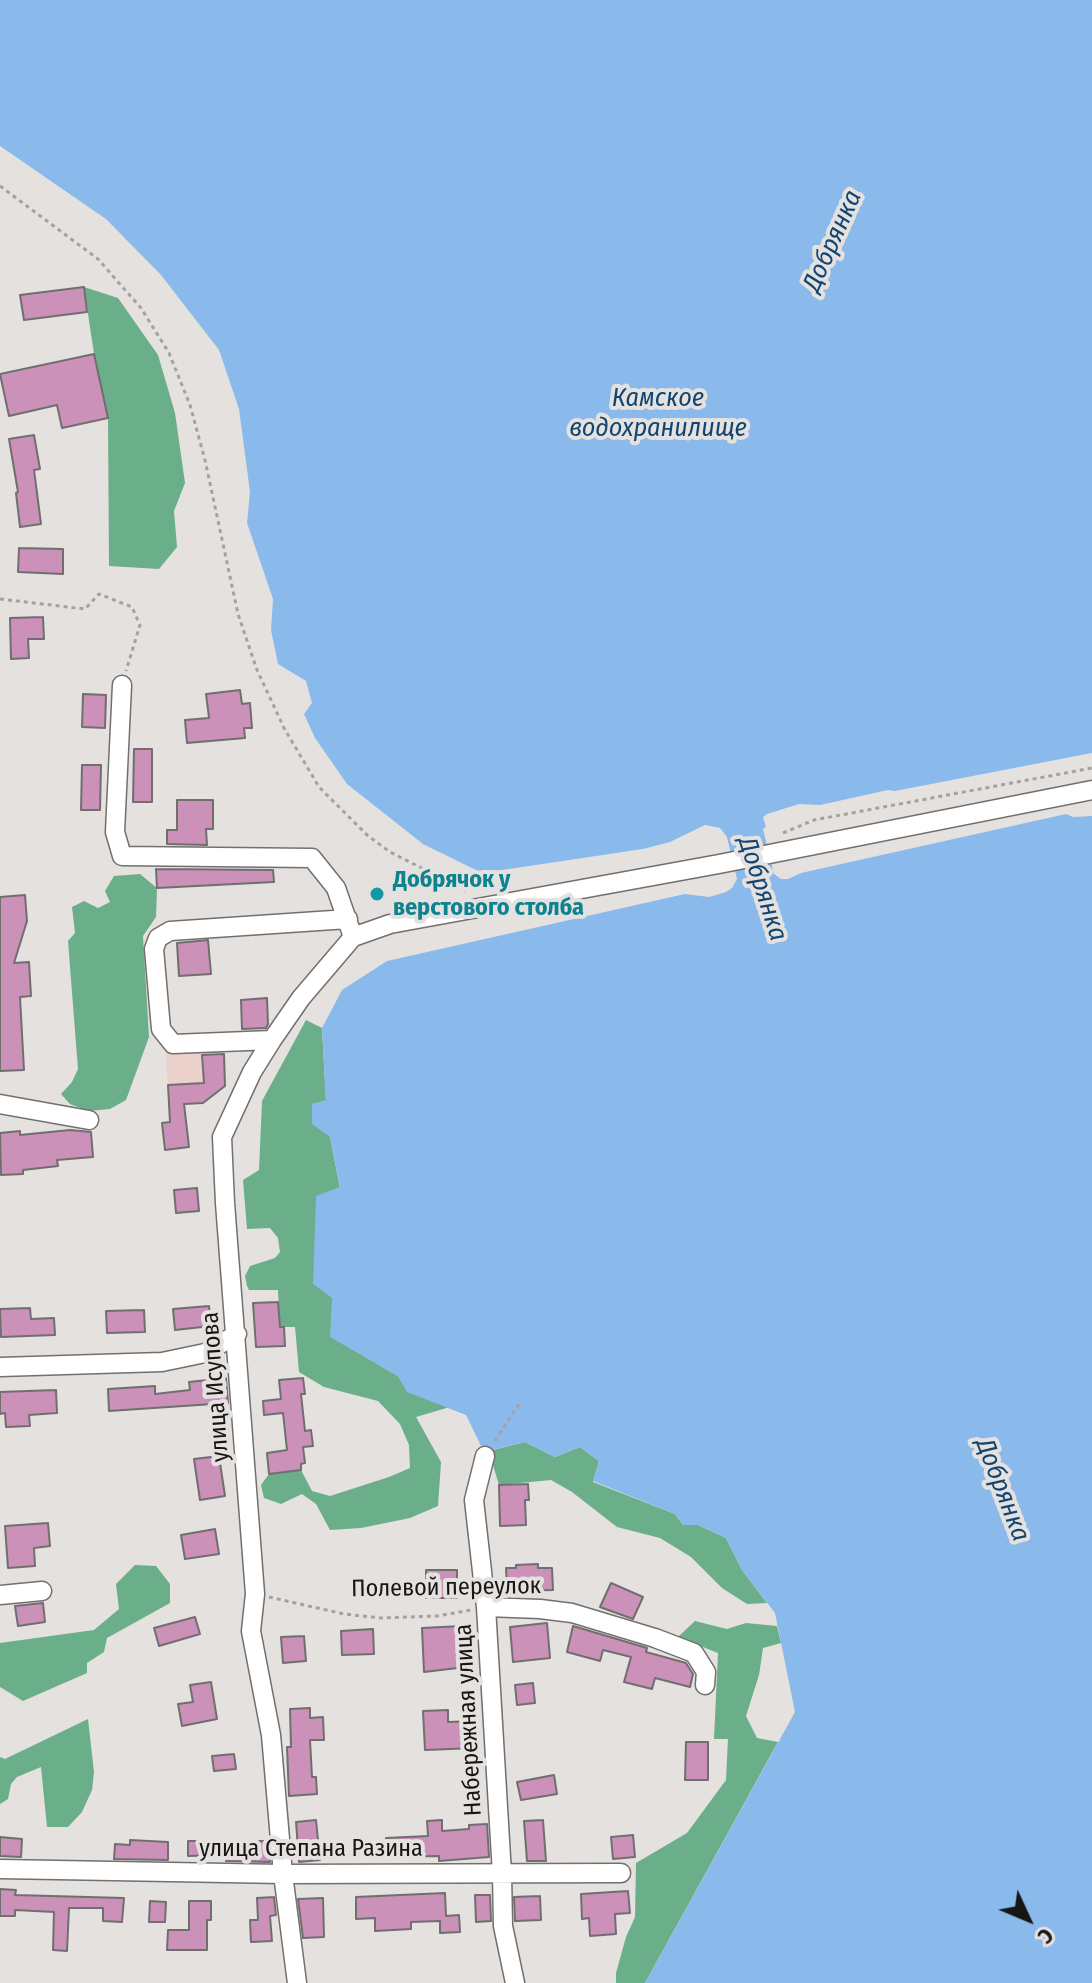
<!DOCTYPE html>
<html>
<head>
<meta charset="utf-8">
<style>
	body { margin:0 }
	#map { position:relative; width:1092px; height:1983px; overflow:hidden; background:#e4e1df; font-family:"Fira Sans Condensed",sans-serif }
	canvas { display:block }
	.north { position:absolute; left:988px; top:1879px; width:80px; height:80px; -webkit-text-stroke:6px #e4e1df; paint-order:stroke; rotate:134deg; font-size:22px; font-weight:700; line-height:32px; text-align:center; color:#171615 }
	.north::after { content:''; display:block; margin:auto; width:28px; height:36px; background:#171615; clip-path:polygon(50% 0,100% 100%,50% 72%,0 100%) }
</style>
</head>
<body>
<div id="map">
<canvas width="1092" height="1983"></canvas>
<div class="north">С</div>
</div>
<script>
const context = document.querySelector('canvas').getContext('2d');
context.lineJoin = 'round';
function fill(path, color) { context.fillStyle = color; context.fill(path, 'evenodd'); }
const toPath = rows => new Path2D(rows.map(r => 'M' + r).join(''));
function strokePath(path, color, width, dash) { context.strokeStyle = color; context.lineWidth = width; context.lineCap = dash ? 'butt' : 'round'; context.setLineDash(dash || []); context.stroke(path); }
function drawText(font, color, halo, rows, align = 'center') {
  context.font = font + ' "Fira Sans Condensed",sans-serif'; context.lineWidth = 8; context.setLineDash([]); context.textBaseline = 'middle'; context.strokeStyle = halo; context.fillStyle = color; for (const [text, x, y, turn = 0] of rows) {
    context.save(); context.translate(x, y); context.rotate((+turn || 0) * Math.PI / 180); context.textAlign = isNaN(turn) ? turn : align; if (halo) context.strokeText(text, 0, 0); context.fillText(text, 0, 0); context.restore();
  }
}
const industrial = toPath([
	[165,1035,223,1036,225,1086,203,1103,169,1105]
]);
const forest = toPath([
	[84,287,118,298,158,355,175,413,185,483,174,511,177,547,159,569,109,566,108,418,94,354],
	[140,874,157,888,156,917,143,936,149,1037,126,1100,110,1109,88,1111,70,1104,61,1094,72,1082,78,1069,68,941,75,933,72,907,84,901,98,908,110,902,105,891,114,876],
	[306,1020,322,1028,326,1101,312,1104,330,1137,340,1188,331,1337,398,1376,408,1392,450,1407,416,1417,441,1462,438,1506,410,1518,361,1528,330,1530,316,1504,302,1494,281,1504,264,1498,261,1485,269,1474,301,1470,312,1491,330,1496,389,1477,410,1468,409,1445,400,1424,378,1401,324,1387,299,1372,295,1327,280,1327,278,1290,249,1290,247,1286,245,1276,250,1266,275,1258,280,1252,278,1238,270,1228,247,1229,243,1180,259,1170,262,1101],
	[525,1442,555,1457,580,1447,599,1461,593,1482,675,1514,683,1525,698,1525,726,1538,742,1570,767,1603,747,1604,722,1588,691,1557,660,1538,617,1527,572,1492,551,1480,499,1485,493,1465,493,1450],
	[135,1565,156,1566,170,1584,170,1603,107,1638,104,1652,87,1663,87,1673,23,1701,0,1687,0,1643,94,1630,119,1609,116,1584],
	[695,1621,727,1629,746,1623,777,1626,781,1643,763,1648,759,1675,746,1716,757,1738,778,1742,645,1983,616,1983,616,1973,626,1937,635,1917,636,1863,687,1833,726,1780,728,1739,714,1739,718,1653,678,1637],
	[88,1719,94,1772,92,1790,82,1812,68,1827,47,1827,41,1767,17,1777,11,1784,8,1799,0,1804,0,1757,5,1759]
]);
const water = toPath([
	[0,0,1092,0,1092,753,895,791,888,790,820,805,799,804,767,814,763,817,766,827,763,829,774,874,781,879,788,879,801,873,1066,814,1073,817,1092,816,1092,1983,645,1983,795,1712,775,1613,742,1570,726,1538,698,1525,683,1525,675,1514,593,1481,599,1461,580,1447,555,1457,525,1442,484,1452,466,1415,407,1392,398,1376,330,1337,332,1298,313,1284,316,1196,340,1187,330,1137,312,1124,312,1104,326,1100,322,1028,342,990,387,961,685,894,709,897,726,892,732,888,737,879,727,837,720,828,705,825,670,842,643,849,482,873,423,844,347,784,315,738,304,714,312,703,306,681,278,664,271,630,273,599,247,523,250,492,239,409,219,350,161,275,106,219,0,146]
]);
const building = toPath([
	[84,287,87,312,24,320,20,295,84,287],
	[94,354,108,418,62,428,57,405,9,416,0,374,94,354],
	[34,435,40,469,34,470,41,524,20,527,16,493,18,492,9,439,34,435],
	[19,548,63,549,63,574,18,572,19,548],
	[43,617,44,639,28,639,29,658,11,659,10,618,43,617],
	[240,690,242,704,250,703,252,728,244,728,245,738,187,743,185,720,209,718,206,694,240,690],
	[83,694,106,695,105,728,82,727,83,694],
	[134,749,152,749,152,802,133,802,134,749],
	[82,765,101,765,100,810,81,810,82,765],
	[177,800,213,800,213,829,206,829,207,845,167,844,167,830,177,830,177,800],
	[156,869,273,870,274,882,157,888,156,869],
	[25,895,27,921,14,963,29,962,31,996,20,997,24,1070,0,1071,0,897,25,895],
	[208,940,211,974,179,976,177,943,208,940],
	[267,998,268,1024,266,1028,242,1029,241,1000,267,998],
	[224,1054,225,1086,203,1103,184,1104,189,1147,165,1150,162,1123,170,1122,168,1085,204,1083,202,1055,224,1054],
	[70,1130,91,1132,93,1157,57,1160,58,1166,23,1170,23,1174,1,1175,0,1133,20,1131,20,1135,70,1130],
	[197,1188,199,1211,176,1213,174,1190,197,1188],
	[278,1302,280,1327,284,1327,285,1346,256,1347,253,1303,278,1302],
	[209,1306,211,1326,175,1330,173,1309,209,1306],
	[30,1308,31,1319,54,1318,55,1335,1,1337,0,1309,30,1308],
	[144,1310,145,1332,107,1333,106,1311,144,1310],
	[226,1378,228,1403,109,1411,108,1389,155,1386,155,1394,190,1390,189,1382,226,1378],
	[303,1378,305,1394,301,1394,305,1431,311,1430,313,1446,303,1447,305,1463,301,1464,301,1470,269,1474,267,1453,287,1450,283,1413,264,1415,263,1401,281,1399,279,1380,303,1378],
	[56,1390,57,1413,29,1415,30,1426,6,1427,5,1413,0,1414,0,1392,56,1390],
	[219,1456,225,1496,200,1500,194,1459,219,1456],
	[528,1484,529,1500,525,1500,526,1525,500,1526,499,1485,528,1484],
	[48,1523,50,1546,34,1548,35,1566,8,1568,5,1526,48,1523],
	[215,1529,219,1554,185,1559,181,1535,215,1529],
	[538,1564,538,1568,552,1568,553,1590,517,1591,516,1586,507,1586,506,1568,516,1568,516,1565,538,1564],
	[426,1570,457,1570,457,1598,426,1598,426,1570],
	[611,1583,643,1597,633,1619,600,1607,611,1583],
	[43,1603,45,1622,18,1626,15,1606,43,1603],
	[195,1617,200,1634,159,1646,154,1628,195,1617],
	[547,1623,550,1658,513,1662,510,1627,547,1623],
	[463,1626,466,1667,424,1672,422,1628,463,1626],
	[573,1626,647,1648,646,1652,686,1663,693,1674,690,1687,655,1678,652,1689,624,1682,631,1657,603,1650,600,1661,567,1652,573,1626],
	[373,1629,374,1654,342,1655,341,1631,373,1629],
	[304,1636,306,1661,283,1663,281,1637,304,1636],
	[211,1682,217,1719,182,1726,178,1704,193,1702,190,1685,211,1682],
	[533,1683,535,1703,517,1705,515,1685,533,1683],
	[310,1708,310,1718,323,1717,324,1740,310,1740,312,1777,316,1777,317,1794,289,1796,287,1747,291,1747,290,1709,310,1708],
	[448,1710,448,1722,475,1721,476,1748,425,1750,423,1711,448,1710],
	[686,1742,708,1742,708,1780,685,1780,686,1742],
	[234,1754,236,1769,214,1771,212,1756,234,1754],
	[554,1775,557,1794,521,1800,517,1782,554,1775],
	[316,1820,320,1860,299,1862,296,1822,316,1820],
	[442,1820,442,1831,469,1829,469,1825,487,1824,489,1857,439,1861,439,1856,387,1857,386,1838,428,1836,427,1821,442,1820],
	[543,1820,546,1861,527,1861,524,1821,543,1820],
	[633,1835,635,1857,613,1859,611,1837,633,1835],
	[0,1837,22,1839,21,1857,0,1856,0,1837],
	[130,1840,168,1842,168,1860,114,1859,115,1844,130,1845,130,1840],
	[188,1841,268,1841,270,1862,226,1861,226,1855,188,1856,188,1841],
	[0,1889,16,1890,15,1895,124,1898,122,1922,103,1921,103,1908,69,1908,67,1951,53,1950,54,1912,15,1910,15,1916,0,1916,0,1889],
	[628,1891,630,1913,615,1914,616,1934,590,1936,589,1918,582,1919,581,1894,628,1891],
	[445,1893,446,1916,459,1915,460,1932,440,1933,440,1921,411,1922,411,1929,375,1931,375,1918,356,1919,356,1897,445,1893],
	[475,1895,490,1895,491,1921,476,1922,475,1895],
	[540,1896,541,1920,515,1921,514,1897,540,1896],
	[274,1897,276,1915,270,1916,272,1941,251,1942,250,1920,258,1920,257,1898,274,1897],
	[323,1898,324,1937,303,1938,298,1899,323,1898],
	[150,1901,166,1902,165,1922,149,1922,150,1901],
	[189,1901,211,1901,211,1920,207,1920,207,1950,167,1950,168,1930,189,1930,189,1901]
]);
const path = toPath([
	[0,186,98,259,141,308,169,353,190,405,205,460,238,614,257,670,284,728,319,787,367,835,390,852,469,892],
	[0,599,85,609,99,594,132,607,140,625,126,671],
	[783,833,814,820,1092,768],
	[495,1441,519,1404],
	[269,1597,344,1614,381,1618,437,1616,471,1610]
]);
const minor = toPath([
	[122,685,115,832,122,856,312,858,336,888,353,937],
	[272,1040,173,1044,161,1029,154,949,158,938,170,931,348,919],
	[0,1104,89,1120],
	[0,1367,162,1362,205,1353,237,1334],
	[485,1456,474,1500,486,1607,502,1874,503,1926,515,1983],
	[0,1595,42,1591],
	[486,1607,540,1609,572,1613,655,1638,694,1653,706,1672,705,1685],
	[0,1869,283,1874,621,1873],
	[297,1983,283,1874,271,1735,251,1631,255,1594,225,1203,222,1137,252,1072,272,1040,301,998,353,937,390,924,719,864,1092,790]
]);
const markers = [
	[377,894,8,"#0f9aa8"]
];
const cultureNames = [
	["Добрячок у",393,880],
	["верстового столба",393,908]
];
const streetNames = [
	["улица Исупова",216,1387,-94],
	["Полевой переулок",446,1588,-1],
	["Набережная улица",469,1720,-93],
	["улица Степана Разина",311,1849]
];
const waterNames = [
	["Добрянка",833,241,-66],
	["Камское",658,399],
	["водохранилище",658,429],
	["Добрянка",762,889,72],
	["Добрянка",1002,1490,69]
];
fill(industrial, '#ebd1cc');
fill(forest, '#6aae8a');
fill(water, '#8abaec');
fill(building, '#cb91b9');
strokePath(building, '#716e70', 2);
strokePath(minor, '#726f6d', 21);
strokePath(path, '#a4a2a0', 3, [4, 4]);
strokePath(minor, '#fff', 18);
for (const [x, y, r, color] of markers) { const dot = new Path2D(); dot.arc(x, y, r, 0, 2 * Math.PI); context.fillStyle = color; context.fill(dot); strokePath(dot, '#e4e1df', 3); }
drawText('bold 24px', '#0d838f', '#e4e1df', cultureNames, 'left');
drawText('24px', '#171615', '#e4e1df', streetNames);
drawText('italic 26px', '#114673', '#e4e1df', waterNames);
</script>
</body>
</html>
